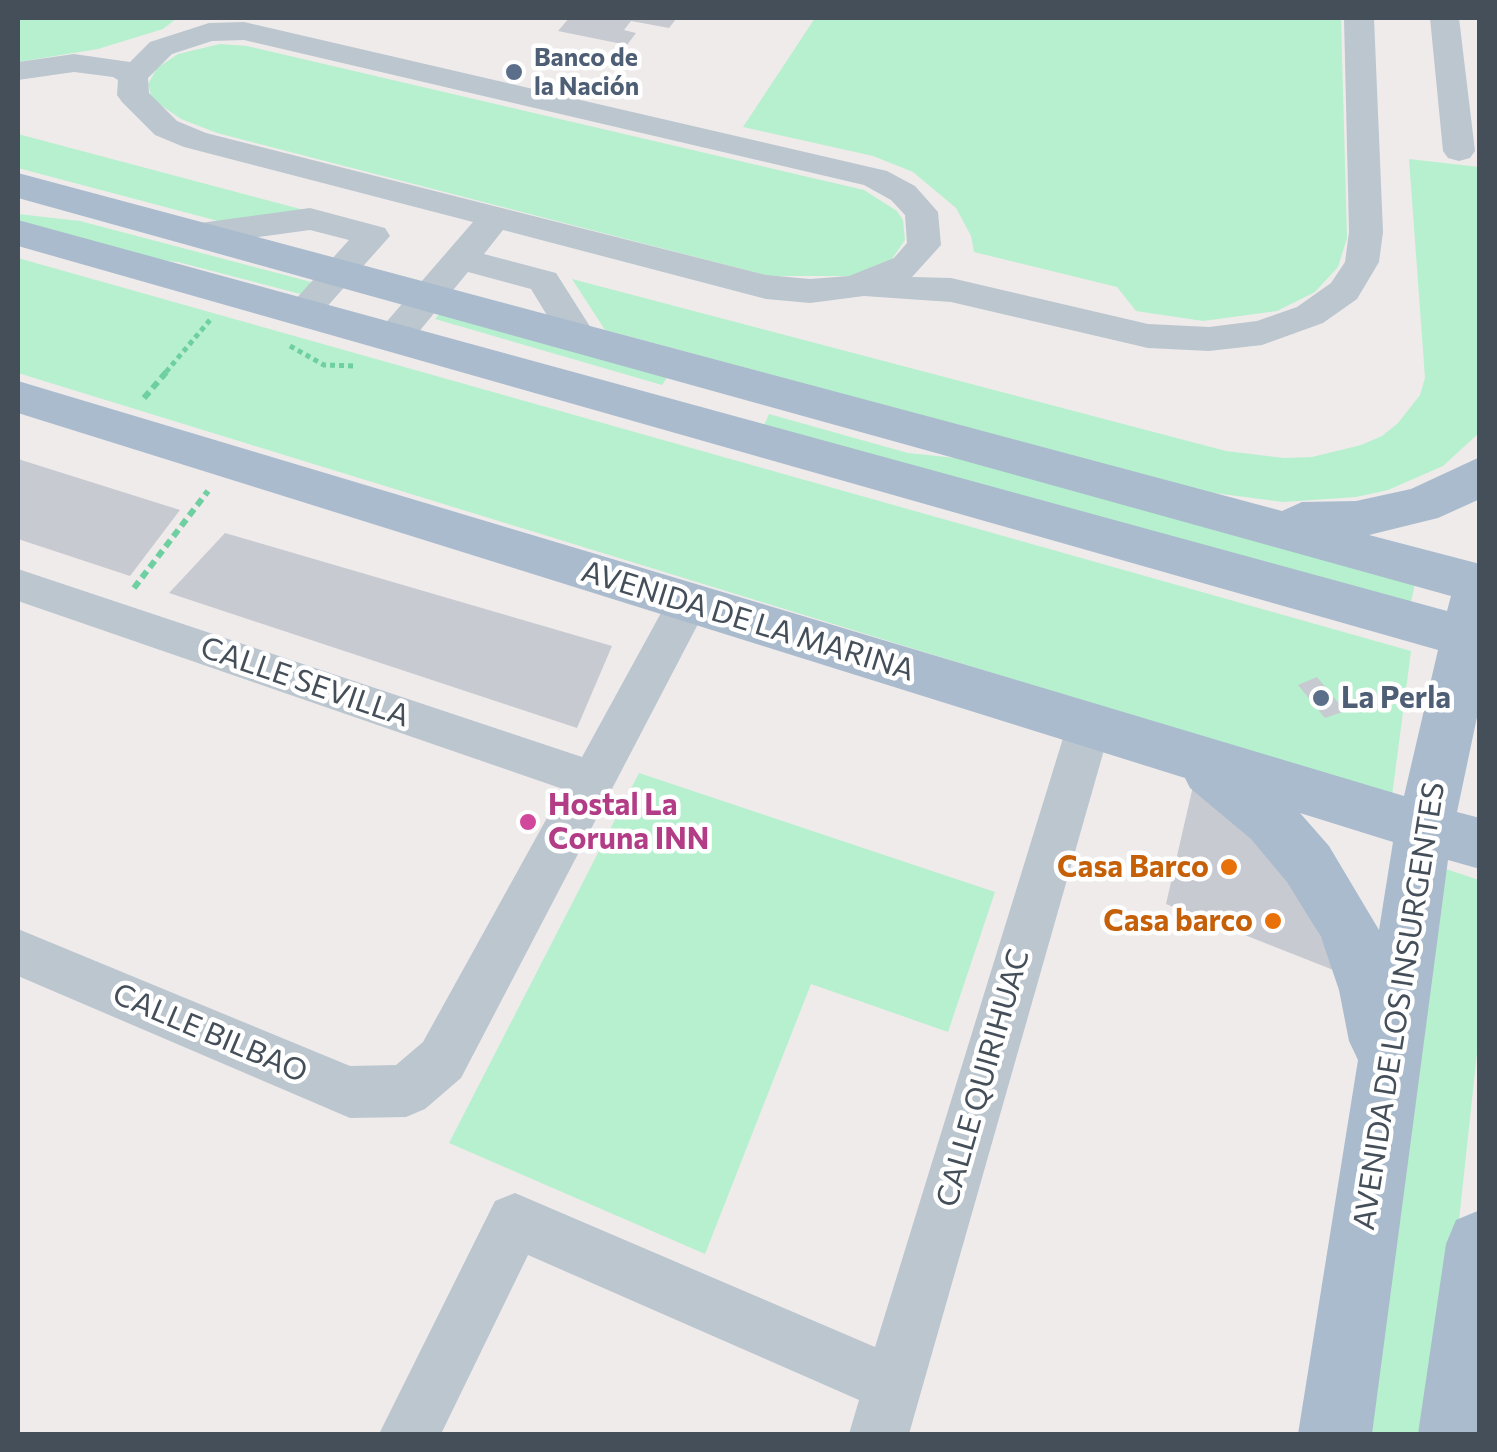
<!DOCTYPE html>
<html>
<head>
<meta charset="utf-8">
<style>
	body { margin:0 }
	#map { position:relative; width:1497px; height:1452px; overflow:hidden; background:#efebeb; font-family:Commissioner,sans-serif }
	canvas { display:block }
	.frame { position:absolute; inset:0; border:20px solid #444f5a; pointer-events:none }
</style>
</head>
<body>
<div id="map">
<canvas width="1497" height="1452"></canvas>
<div class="frame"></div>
</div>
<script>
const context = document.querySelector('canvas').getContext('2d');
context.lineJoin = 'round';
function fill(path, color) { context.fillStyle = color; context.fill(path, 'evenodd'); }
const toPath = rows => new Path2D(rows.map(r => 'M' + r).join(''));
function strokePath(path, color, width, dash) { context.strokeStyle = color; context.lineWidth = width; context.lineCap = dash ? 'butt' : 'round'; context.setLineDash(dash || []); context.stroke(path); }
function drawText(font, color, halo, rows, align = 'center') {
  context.font = font + ' Commissioner,sans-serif'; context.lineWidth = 9; context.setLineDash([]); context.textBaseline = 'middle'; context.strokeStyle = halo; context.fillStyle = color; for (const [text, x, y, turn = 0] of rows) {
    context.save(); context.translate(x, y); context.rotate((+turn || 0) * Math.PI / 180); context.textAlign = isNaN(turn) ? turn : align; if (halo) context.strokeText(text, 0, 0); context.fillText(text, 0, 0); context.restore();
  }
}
const green = toPath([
	[18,18,177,18,163,29,98,49,18,62],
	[815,18,1341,18,1347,238,1338,267,1315,292,1277,311,1203,321,1136,311,1117,287,974,252,971,236,956,208,913,172,873,156,743,127],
	[220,44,247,46,864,190,897,211,903,220,905,240,892,259,851,276,769,276,217,133,181,119,152,99,148,84,157,68,178,54],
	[18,134,304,210,218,221,18,168],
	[1409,159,1479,167,1479,433,1443,466,1388,490,1356,497,1283,502,1207,492,605,330,572,279,1226,451,1284,458,1312,457,1361,445,1382,436,1398,423,1420,395,1425,378],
	[18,214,80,221,315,283,308,296,178,262,131,257,18,225],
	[18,258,1411,651,1392,796,18,373],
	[443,309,671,372,662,385,435,319],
	[769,414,908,453,975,460,1416,579,1410,607,763,427],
	[639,773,995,892,948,1032,811,984,705,1254,449,1143],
	[1437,866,1479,880,1480,1025,1436,1434,1362,1434]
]);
const building = toPath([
	[569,18,580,19,677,18,669,28,631,21,624,30,636,33,627,45,558,31],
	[18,459,180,510,130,576,18,539],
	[225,533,612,646,577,728,169,593],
	[1317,677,1345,711,1325,718,1298,685],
	[1193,786,1270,846,1341,973,1166,904]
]);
const pathFar1 = toPath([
	[290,346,324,365,357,366],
	[166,372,210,320]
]);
const path = toPath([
	[144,398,169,369],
	[134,588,208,491]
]);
const minor = toPath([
	[1344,18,1374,18,1383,232,1379,262,1357,299,1323,323,1262,345,1209,351,1148,348,951,302,864,296,810,303,766,299,503,230,484,254,556,273,596,336,591,345,578,348,565,345,531,289,468,272,408,345,395,348,382,345,377,336,382,327,473,222,184,147,155,135,122,102,117,95,118,80,113,77,74,72,18,80,18,62,74,54,130,62,150,42,209,23,244,22,887,171,915,186,938,212,941,245,912,277,951,278,1148,324,1209,327,1257,321,1297,307,1331,283,1345,262,1349,232,1344,18],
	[244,40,864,185,891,200,905,215,907,243,894,258,849,276,810,279,766,275,206,133,177,121,149,93,148,78,172,54,212,41,244,40],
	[1430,18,1459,18,1475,151,1470,158,1459,161,1448,158,1443,151,1430,18],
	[310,208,385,228,390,236,316,319,303,323,290,319,285,311,349,240,310,230,200,245,188,242,183,234,188,226,200,223,310,208],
	[18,569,582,757,673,591,688,587,703,591,709,603,461,1078,425,1109,406,1117,350,1118,18,976,18,929,350,1066,396,1065,423,1042,563,789,18,601,18,569],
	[1090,703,1106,709,1112,722,909,1434,849,1434,859,1400,528,1255,441,1434,379,1434,495,1201,515,1193,875,1347,1068,722,1074,709,1090,703]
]);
const major = toPath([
	[18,173,1282,511,1302,502,1356,501,1411,489,1480,457,1480,499,1438,518,1369,535,1480,564,1480,703,1457,812,1480,818,1480,869,1448,860,1372,1434,1298,1434,1358,1060,1349,1041,1339,990,1321,937,1287,882,1251,839,1190,788,1185,778,18,413,18,381,1404,796,1438,650,18,246,18,220,1447,611,1451,596,18,198,18,173],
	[1300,813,1393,842,1379,930,1329,846,1300,813],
	[1480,1210,1480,1434,1418,1434,1446,1244,1456,1220,1480,1210]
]);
const markers = [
	[514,72,10,"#5c6f8a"],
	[1321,698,10,"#5c6f8a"],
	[528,822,10,"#d1479c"],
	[1229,867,10,"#e8710a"],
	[1273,921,10,"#e8710a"]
];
const farServicenames = [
	["Banco de",534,58],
	["la Nación",534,87]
];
const streetNames = [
	["AVENIDA DE LA MARINA",748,621,17],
	["CALLE SEVILLA",305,682,19],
	["AVENIDA DE LOS INSURGENTES",1399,1006,-81],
	["CALLE BILBAO",210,1033,23],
	["CALLE QUIRIHUAC",983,1078,-74]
];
const serviceNames = [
	["La Perla",1341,698]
];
const hotelNames = [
	["Hostal La",548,805],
	["Coruna INN",548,839]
];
const foodNames = [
	["Casa Barco",1209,867],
	["Casa barco",1253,921]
];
fill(green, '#b7f0ce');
fill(building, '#c8cad1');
strokePath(pathFar1, '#6ecfa1', 5, [5, 4]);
strokePath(path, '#6ecfa1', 6, [8, 5]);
fill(minor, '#bcc6cf');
fill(major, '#aabbcd');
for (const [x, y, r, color] of markers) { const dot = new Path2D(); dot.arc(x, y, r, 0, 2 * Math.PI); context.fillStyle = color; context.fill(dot); strokePath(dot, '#fff', 4); }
drawText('bold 25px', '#4e5e75', '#fff', farServicenames, 'left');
drawText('30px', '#444f5a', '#fff', streetNames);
drawText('bold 30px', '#4e5e75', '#fff', serviceNames, 'left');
drawText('bold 30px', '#b23c85', '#fff', hotelNames, 'left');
drawText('bold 30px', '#c56008', '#fff', foodNames, 'right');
</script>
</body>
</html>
